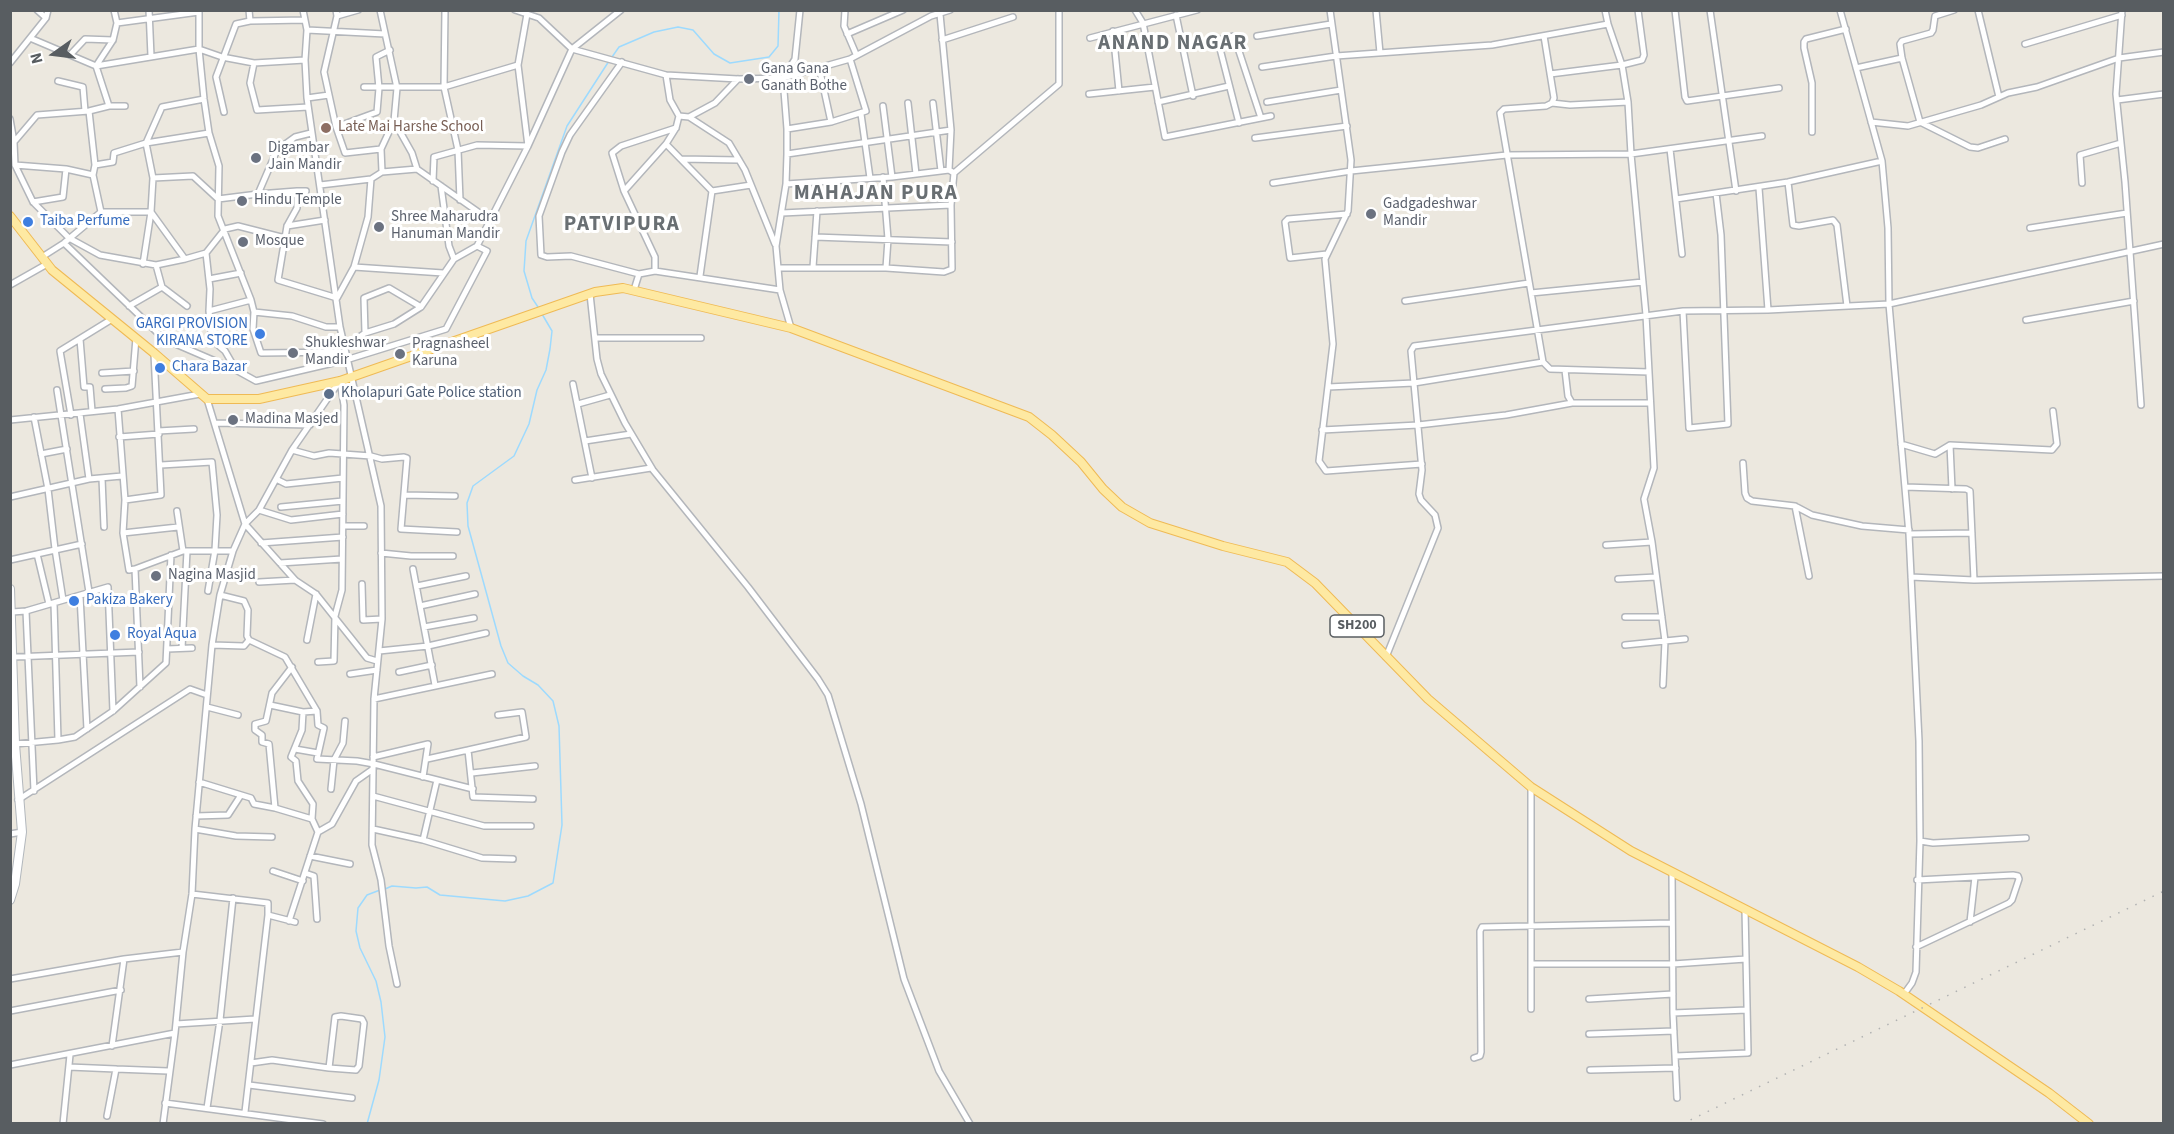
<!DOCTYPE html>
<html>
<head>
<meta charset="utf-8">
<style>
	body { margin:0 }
	#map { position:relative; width:2174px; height:1134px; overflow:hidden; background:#ece8df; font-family:"Source Sans 3",sans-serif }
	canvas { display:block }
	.frame { position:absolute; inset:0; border:12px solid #585d61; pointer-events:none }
	.north { position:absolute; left:24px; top:24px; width:60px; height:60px; -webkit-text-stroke:4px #fff; paint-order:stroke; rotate:256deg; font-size:16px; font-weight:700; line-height:24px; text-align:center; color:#585d61 }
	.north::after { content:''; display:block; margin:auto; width:21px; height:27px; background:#585d61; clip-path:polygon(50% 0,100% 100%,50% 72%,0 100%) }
</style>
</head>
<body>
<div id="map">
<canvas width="2174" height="1134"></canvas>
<div class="frame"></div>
<div class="north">N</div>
</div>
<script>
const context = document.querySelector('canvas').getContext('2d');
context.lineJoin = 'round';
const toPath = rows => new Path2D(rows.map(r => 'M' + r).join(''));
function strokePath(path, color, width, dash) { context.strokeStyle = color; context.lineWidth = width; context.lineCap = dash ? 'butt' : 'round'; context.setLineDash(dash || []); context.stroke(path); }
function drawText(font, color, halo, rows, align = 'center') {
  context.font = font + ' "Source Sans 3",sans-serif'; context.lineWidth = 6; context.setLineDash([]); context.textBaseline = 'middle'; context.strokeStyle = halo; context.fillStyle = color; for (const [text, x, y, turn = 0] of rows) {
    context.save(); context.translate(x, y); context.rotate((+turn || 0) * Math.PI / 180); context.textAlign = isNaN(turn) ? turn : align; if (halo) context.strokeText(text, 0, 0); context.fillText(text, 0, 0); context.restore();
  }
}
const stream = toPath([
	[612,57,619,47,654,32,678,27,693,30,714,54,730,63,769,57,778,46,779,10],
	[538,307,532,298,524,271,526,241,567,126,609,61],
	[385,889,392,886,416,888,427,887,440,895,505,901,528,896,553,883,562,825,559,726,553,701,538,685,523,676,508,663,501,646,468,526,467,503,473,486,514,456,529,424,537,390,546,370,550,349,552,331,542,314],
	[367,1124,379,1080,385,1037,381,1002,376,981,360,948,356,931,358,908,367,895,380,890]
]);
const street = toPath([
	[37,10,46,18],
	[149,10,151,56],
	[199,10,199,49,204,99,209,133,219,166,218,216,251,300,254,312,253,329,261,353,345,352],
	[249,10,250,21],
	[303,10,307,30,305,60,307,98,340,327,381,506,382,619,374,699,372,845,381,880,389,946,397,984],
	[336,10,337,16,358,10],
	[380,10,397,88,394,121,381,149,382,172],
	[445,10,444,87,458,150,460,200],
	[515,10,539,18,572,49,666,75,738,79,783,78,850,59,931,16,950,10],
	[845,10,844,26,856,54],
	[1135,10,1143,23,1165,137,1271,116],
	[1330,10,1351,160,1348,211,1325,259,1333,344,1319,461,1326,471,1422,464],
	[1376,10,1380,53],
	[1605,10,1608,24,1622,65,1628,102,1631,154,1646,315,1654,468,1644,499,1652,542,1665,641,1663,685],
	[1675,10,1685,97,1687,101,1779,88],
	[1710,10,1736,191],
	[1840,10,1882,161,1888,228,1889,304,1909,534,1919,741,1920,841,1916,972,1912,983,1904,994],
	[1954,10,1935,16,1933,30,1931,33,1902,41,1900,44,1902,58,1920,122,1970,147,1978,148,2005,139],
	[1978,10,1999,97],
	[2122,10,2116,94,2125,182,2141,405],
	[1176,15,1193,96],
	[337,16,324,72,336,127,345,153,381,149],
	[117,23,199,12],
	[307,30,385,34],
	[1113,31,1119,91],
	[847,34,903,10],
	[1257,36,1331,24],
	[1544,36,1554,98,1552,103,1546,106,1504,109,1500,113,1543,362,1550,369,1649,372],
	[30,38,96,66,199,49,222,57,254,63,250,83,257,110,308,107],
	[1090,38,1197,10],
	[942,40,1013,17],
	[1218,41,1239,123],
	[2025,44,2122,15],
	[1183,49,1234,36,1261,118],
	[70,55,85,39,113,40],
	[622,62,570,135,562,152,539,216,541,255,547,257,571,256,639,274,655,271,780,290],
	[10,63,46,18,48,10],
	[254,63,305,60],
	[819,67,831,122],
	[1262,67,1336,56,1492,45,1608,24],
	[1856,68,1902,58],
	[1550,74,1622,65,1642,60,1644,55,1638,10],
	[58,81,83,87,85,111],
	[364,87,444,87,518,65],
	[1089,94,1155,87],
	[307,98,329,95],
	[2117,100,2164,94],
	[1158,102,1229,86],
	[1267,102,1341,90],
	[908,103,916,174],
	[933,103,941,171],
	[1552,103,1570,105,1628,102],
	[109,106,96,66,113,40,117,23,114,10],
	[883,106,892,177],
	[224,112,216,77,236,24,250,21,305,20],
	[861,114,870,178],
	[679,116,689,117,729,143,745,170,775,244],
	[689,117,715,103,738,79],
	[10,119,14,142,15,165,33,202,69,238,100,255,156,265,185,259,206,253,225,229,238,226,285,238],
	[394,121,412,153,417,169],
	[1871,122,1908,126,1981,105,2008,93,2037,87,2119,58,2164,52],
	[336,127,377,112,379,88,376,57,390,50],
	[787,129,831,122,866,111,850,59],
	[1812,132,1812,83,1804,48,1804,42,1806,39,1846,29],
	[1255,138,1347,126],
	[14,142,37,115,89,111,109,106,125,106],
	[666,144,712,191,700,276],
	[1670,149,1682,254],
	[787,154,951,130],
	[681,159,739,160],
	[15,165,66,169,93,175],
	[95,165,113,162,114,153,146,143,209,133],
	[954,173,1059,84,1059,10],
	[883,177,888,239,886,268],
	[153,178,193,176,218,199,258,194,277,150,295,137,311,133],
	[371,179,382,172,417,169,491,221],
	[433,181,434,157,477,145,528,146,518,65,527,14],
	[1788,182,1793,225,1799,226,1833,220,1837,225,1847,306],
	[1273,183,1351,171,1507,155,1631,154,1762,136],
	[2082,183,2080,155,2121,143],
	[786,184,892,177,949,170],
	[441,186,449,246,454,259],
	[306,191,297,191,297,208,287,226,278,280,337,298,354,267,368,217,371,179,320,185],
	[624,191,666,144,676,128,679,116,670,100,666,75],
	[712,191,751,185],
	[258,194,297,191],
	[1676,199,1788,182,1882,161],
	[33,202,63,197,66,169],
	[101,212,151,212,185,259],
	[782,213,951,205],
	[287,226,325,220],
	[2030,228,2127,213],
	[815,237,952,242],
	[64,243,164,339,236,370,256,381,346,360,446,329,487,251,477,246],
	[206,253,210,289,209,311,212,340,225,351,236,370],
	[1327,254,1290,258,1285,222,1288,219,1347,214],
	[42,257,64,243,101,212,93,175,95,165,89,111],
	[143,264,151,212,153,178,146,143,162,107,204,99],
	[354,267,443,273],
	[813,267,817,211],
	[778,268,886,268,944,272,952,269,951,205,954,173,949,170,951,130,940,14],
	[655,271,655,257,624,191,612,153,621,146,676,128],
	[209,279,241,273],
	[10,285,47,264],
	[162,287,187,306],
	[634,290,639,274],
	[1531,293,1643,282],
	[590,294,597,359,601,374,625,423,653,470,748,587,818,679,828,695,861,804,904,979,939,1071,970,1124],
	[1405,301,1529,283],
	[129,306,162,287,156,265],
	[1768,310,1889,304,2164,244],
	[209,311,251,300],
	[1683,311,1689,428,1728,424,1721,235,1716,193],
	[254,312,292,316,326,327,340,327],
	[2026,320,2134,301],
	[791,328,780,290,776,246,786,184,787,154,787,129,783,78,795,59,800,10],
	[365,333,364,298,389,288,421,307],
	[595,338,701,338],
	[80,339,84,387,90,387,92,411],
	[344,347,365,333,394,324,421,307,454,259,477,246,528,146,572,49,621,10],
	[1565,370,1568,396,1572,403,1650,403],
	[102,373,134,371],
	[573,384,592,478],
	[1328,387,1414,383,1543,362],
	[105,389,126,388,132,386,136,338],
	[57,390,89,592],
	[207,399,245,524,295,580,316,594,367,658,377,661],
	[578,404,610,395],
	[118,409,125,500,123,533,129,570,135,569,140,687],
	[80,414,89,479],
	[71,415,60,351,112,319],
	[34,417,48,489,55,549,63,600],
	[10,420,118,409,200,394],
	[215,423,310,425],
	[1322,430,1418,425,1506,415,1572,403],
	[158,431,194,429],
	[119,437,159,434],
	[585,441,631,434],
	[1901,444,1935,454,1950,445,2052,450,2057,444,2053,411],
	[1950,445,1952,489],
	[292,450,314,456,329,453,371,456,382,459,404,457,407,458,401,529,457,532],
	[41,454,67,449],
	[1743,463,1745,493,1747,498,1752,501,1795,506,1812,515,1862,526,1909,530],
	[161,465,212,462,217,515,215,550,208,591],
	[102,478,104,527],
	[276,479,286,484,343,478],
	[575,480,651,468],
	[1905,487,1966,489,1970,491,1974,580],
	[404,495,455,496],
	[10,497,89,479,122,476],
	[125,500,161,495,154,354],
	[1795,506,1809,576],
	[281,507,343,501],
	[259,510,291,520,343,514],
	[177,511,183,551],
	[343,526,364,526],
	[123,533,178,527],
	[1909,534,1972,533],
	[261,543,343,537],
	[1606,545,1652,542],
	[381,553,411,556,453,556],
	[37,554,49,604],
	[10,560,82,544],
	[280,563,342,559],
	[135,569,183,551,233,551],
	[413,569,435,685],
	[1911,577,1974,580,2164,576],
	[1618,579,1656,577],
	[259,582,295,580],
	[362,584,363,620,382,619],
	[417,586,466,576],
	[220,595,244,601,248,610,247,636,249,640,285,657,317,711,318,725,324,728,317,759,357,761,374,764,473,789],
	[80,596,87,729],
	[54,603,58,740],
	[420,606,475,594],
	[26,611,34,791],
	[12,612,26,611,108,587,113,711],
	[1625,617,1662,617],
	[424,627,474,618],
	[307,640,316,594],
	[212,645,244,646,249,640],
	[1625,645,1685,639],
	[182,648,187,551],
	[167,649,192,648],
	[379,651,428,646,486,633],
	[13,657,139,652],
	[1386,657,1438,528,1435,515,1421,500,1419,494,1422,470,1411,351,1414,346,1683,311,1768,310,1759,188],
	[318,662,334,661,335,616,342,590,344,405,340,381],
	[399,672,432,665],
	[350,674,377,670],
	[374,699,492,674],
	[270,705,303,712,317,711],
	[207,707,238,715],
	[303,712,302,730,291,757,296,761,298,781,313,804,312,819],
	[15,744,58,740,75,737,113,711,166,663,171,555],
	[295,749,318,753],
	[468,750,526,737,522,712,498,715],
	[373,757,428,744,423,777],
	[427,759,468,750,473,797,533,799],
	[472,773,535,766],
	[199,782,251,798,254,804,275,808,312,819,318,832],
	[331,789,334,760,343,743,345,721],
	[373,796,484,826,531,826],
	[18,800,190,689,207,695],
	[275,808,269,744,262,742,262,735,255,730,255,724,266,721,272,693,292,667],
	[196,816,228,815,241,795],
	[195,829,236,836,272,837],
	[373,829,423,840,482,858,513,859],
	[10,834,22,832],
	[423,840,437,780],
	[1920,841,1933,843,2026,838],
	[310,856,350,864],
	[273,871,303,881],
	[1672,872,1673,1013,1677,1098],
	[305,873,314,876,317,919],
	[192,894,268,903,268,915,245,1112],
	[268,915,295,922],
	[289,921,318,832,332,824,356,781,373,769],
	[1970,922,1975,877],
	[1916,947,2009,903,2012,900,2019,879,2018,876,2013,875,1917,880],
	[1532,964,1673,964,1746,959],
	[10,979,124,959,183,952],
	[1589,999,1673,994],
	[1531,1009,1531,787],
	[10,1011,121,990],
	[1673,1013,1747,1010],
	[176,1024,255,1019],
	[1589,1034,1674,1031],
	[112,1046,124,959],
	[1675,1056,1748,1053,1745,909],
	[1474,1058,1480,1056,1481,1052,1480,931,1482,927,1672,923],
	[251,1063,272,1060,329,1068,356,1070,359,1066,364,1023,362,1019,341,1016,335,1017,329,1068],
	[10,1065,175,1033],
	[69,1067,116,1069],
	[1590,1070,1676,1068],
	[249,1085,352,1098],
	[165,1103,323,1124],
	[207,1108,220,1020,233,898],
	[107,1116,116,1069,168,1071],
	[63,1124,70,1055],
	[163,1124,175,1033,183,952,192,894,195,829,212,645,220,595,233,551,245,524,259,510,292,450,339,382]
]);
const secondary = toPath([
	[10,589,15,744,22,832,15,884,10,900]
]);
const primary = toPath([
	[10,216,52,270,154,353,207,399,259,399,340,381,595,292,623,288,791,328,1029,417,1052,435,1081,462,1103,489,1122,507,1150,523,1223,546,1287,562,1315,583,1428,699,1531,787,1631,851,1858,967,1899,991,2049,1093,2089,1124]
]);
const rail = toPath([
	[1682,1124,2164,891]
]);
const markers = [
	[749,79,6,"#6b7280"],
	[326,128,6,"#8d6e63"],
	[256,158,6,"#6b7280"],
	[242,201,6,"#6b7280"],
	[1371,214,6,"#6b7280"],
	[28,222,6,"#3f7fe0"],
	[379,227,6,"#6b7280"],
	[243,242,6,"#6b7280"],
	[260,334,6,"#3f7fe0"],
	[293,353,6,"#6b7280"],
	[400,354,6,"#6b7280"],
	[160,368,6,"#3f7fe0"],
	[329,394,6,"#5c6f8a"],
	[233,420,6,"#6b7280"],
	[156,576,6,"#6b7280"],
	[74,601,6,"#3f7fe0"],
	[115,635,6,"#3f7fe0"]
];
const shields = [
	[1357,626,54]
];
const shieldNames = [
	["SH200",1357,626]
];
const worshipNames = [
	["Gana Gana",761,70],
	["Ganath Bothe",761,87],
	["Digambar",268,149],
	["Jain Mandir",268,166],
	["Hindu Temple",254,201],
	["Gadgadeshwar",1383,205],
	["Mandir",1383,222],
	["Shree Maharudra",391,218],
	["Hanuman Mandir",391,235],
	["Mosque",255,242],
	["Shukleshwar",305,344],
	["Mandir",305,361],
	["Pragnasheel",412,345],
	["Karuna",412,362],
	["Madina Masjed",245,420],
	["Nagina Masjid",168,576]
];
const educationNames = [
	["Late Mai Harshe School",338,128]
];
const shopNames = [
	["Taiba Perfume",40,222],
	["GARGI PROVISION",248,325,"right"],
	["KIRANA STORE",248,342,"right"],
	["Chara Bazar",172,368],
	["Pakiza Bakery",86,601],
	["Royal Aqua",127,635]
];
const serviceNames = [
	["Kholapuri Gate Police station",341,394]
];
const districtNames = [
	["ANAND NAGAR",1173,44],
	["MAHAJAN PURA",876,194],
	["PATVIPURA",622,225]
];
strokePath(stream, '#9ddafe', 1.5);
strokePath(street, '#b3b6bb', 8);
strokePath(secondary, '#b3b8bd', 10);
strokePath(primary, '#efba55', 10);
strokePath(street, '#fff', 5);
strokePath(secondary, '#fff', 8);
strokePath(primary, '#fee9a2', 8);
strokePath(rail, '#b1b2b2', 1.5, [1.5, 8]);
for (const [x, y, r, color] of markers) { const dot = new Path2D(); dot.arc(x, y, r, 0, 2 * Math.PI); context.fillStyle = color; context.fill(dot); strokePath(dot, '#fff', 2); }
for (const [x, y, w] of shields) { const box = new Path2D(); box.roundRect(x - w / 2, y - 11, w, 22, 4.5); context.fillStyle = '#fff'; context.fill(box); strokePath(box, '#585d61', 1.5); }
drawText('bold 14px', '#585d61', null, shieldNames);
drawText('15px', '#5b616d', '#fff', worshipNames, 'left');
drawText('15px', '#785e54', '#fff', educationNames, 'left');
drawText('15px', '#366cbe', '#fff', shopNames, 'left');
drawText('15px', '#4e5e75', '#fff', serviceNames, 'left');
context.letterSpacing = '1.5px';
drawText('bold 21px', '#696f73', '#fff', districtNames);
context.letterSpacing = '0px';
</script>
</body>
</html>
